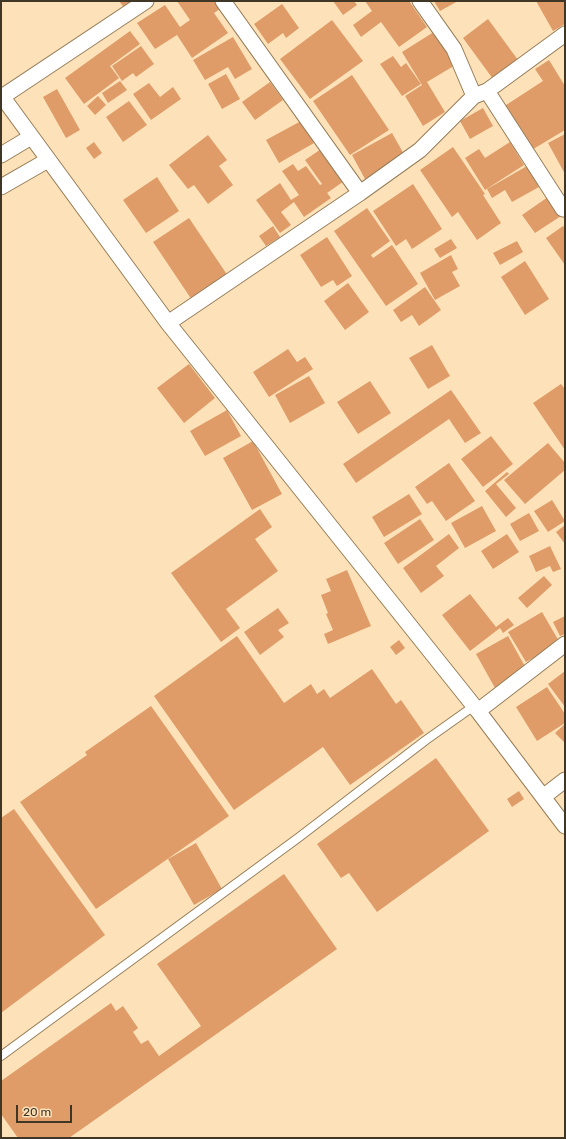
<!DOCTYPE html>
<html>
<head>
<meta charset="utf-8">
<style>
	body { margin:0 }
	#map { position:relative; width:566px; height:1139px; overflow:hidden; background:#fde2b9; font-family:Rubik,sans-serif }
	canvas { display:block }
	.frame { position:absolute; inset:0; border:2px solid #403626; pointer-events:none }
	.scale { position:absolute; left:16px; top:1105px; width:56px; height:18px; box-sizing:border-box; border:2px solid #403626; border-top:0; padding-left:5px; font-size:12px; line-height:14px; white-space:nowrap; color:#403626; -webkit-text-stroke:3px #fde2b9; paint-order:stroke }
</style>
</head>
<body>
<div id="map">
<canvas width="566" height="1139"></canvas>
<div class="frame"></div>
<div class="scale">20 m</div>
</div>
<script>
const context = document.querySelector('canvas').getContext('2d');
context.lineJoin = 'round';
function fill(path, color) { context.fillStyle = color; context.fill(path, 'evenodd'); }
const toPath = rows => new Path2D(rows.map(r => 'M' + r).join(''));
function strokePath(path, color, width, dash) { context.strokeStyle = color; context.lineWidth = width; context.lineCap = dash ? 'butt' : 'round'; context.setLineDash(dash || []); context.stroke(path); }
const building = toPath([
	[119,1,136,1,125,9],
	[177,1,215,1,220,9,214,13,228,33,192,58,177,35,155,49,137,23,165,5,180,27,190,20],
	[333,1,354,1,357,5,343,15],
	[365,1,409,1,427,27,399,47,381,22,361,37,353,25,372,11],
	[434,1,458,1,440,11],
	[536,1,565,1,565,24,553,31],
	[282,4,299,28,286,38,283,33,268,44,254,24],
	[488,19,518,60,493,79,463,38],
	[332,20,363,61,310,99,280,59],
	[437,30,457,64,427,82,445,112,423,126,405,96,422,85,402,52],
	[130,31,140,44,110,66,119,78,84,104,65,78],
	[233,37,252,69,235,79,228,67,205,80,193,60],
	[141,46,154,64,136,77,133,73,122,81,112,66],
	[393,56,401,67,406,63,421,84,402,96,380,64],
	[549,60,565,86,565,130,530,151,503,107,543,81,535,69],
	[226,74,240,99,222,109,208,84],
	[352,75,389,130,350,155,313,101],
	[120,81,127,90,108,103,102,93],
	[270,82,283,100,255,120,242,102],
	[149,83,160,97,173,87,181,99,151,120,133,94],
	[57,89,80,130,66,138,43,97],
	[98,96,106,105,95,115,87,106],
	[129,101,147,125,123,142,106,117],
	[483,108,493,126,470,139,460,121],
	[301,121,314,143,279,163,266,140],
	[392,133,405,156,365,179,352,155],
	[565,134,565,174,548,143],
	[208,135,227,160,219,166,233,185,208,204,194,185,188,189,169,165],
	[94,142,102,153,94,159,86,148],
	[510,142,524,165,485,190,465,158,479,149,485,158],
	[324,147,347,179,327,193,331,198,304,217,294,202,281,212,291,225,280,233,256,200,280,183,291,200,299,195,282,171,293,164,298,171,306,166,320,185,322,184,305,160],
	[453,147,485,194,483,195,501,223,477,240,458,212,452,217,420,170],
	[527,166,539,187,512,202,505,190,492,198,487,189],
	[157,177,179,211,146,233,123,200],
	[413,184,442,229,412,249,406,239,396,246,373,211],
	[548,197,561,216,535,233,522,215],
	[367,208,390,241,371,255,373,258,392,245,418,284,386,306,334,231],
	[189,218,230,279,194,303,153,242],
	[273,226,280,237,266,246,259,236],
	[563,226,565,228,565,265,546,238],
	[327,237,352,276,337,286,333,280,321,287,300,255],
	[451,239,457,248,440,258,434,249],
	[517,241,523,252,500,265,493,253],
	[451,255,458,269,452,272,460,286,435,300,420,273],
	[525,261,549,299,525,315,501,277],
	[348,283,369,312,345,330,324,301],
	[425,287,441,310,419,326,412,315,401,322,393,310],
	[432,345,450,376,428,389,409,358],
	[288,349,297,362,305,357,313,369,269,397,253,372],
	[189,364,215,398,184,423,157,388],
	[309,376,325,403,290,423,275,395],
	[370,381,391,413,358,434,337,402],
	[561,384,565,389,565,450,533,403],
	[451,390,481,433,465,443,449,419,356,483,343,464],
	[227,410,241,436,205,456,190,431],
	[491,436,513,464,483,487,461,459],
	[253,441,282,494,252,510,223,458],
	[548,443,565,463,565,470,525,504,504,480],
	[449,463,475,501,446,521,432,501,427,504,415,487],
	[507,472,509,474,496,484,516,508,506,517,485,491],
	[409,494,422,514,384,537,372,517],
	[552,500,565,521,548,532,534,511],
	[482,506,496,531,465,548,451,523],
	[260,509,272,527,255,539,278,571,226,609,240,628,221,642,171,573],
	[529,513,539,531,520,541,510,524],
	[420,519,434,540,398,564,384,543],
	[565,525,565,544,556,532],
	[449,534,459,548,436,566,444,576,421,593,403,568],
	[507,534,519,552,493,569,481,551],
	[550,546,561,569,553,572,550,566,536,572,529,556],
	[347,570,371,626,328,644,324,634,333,630,326,614,328,613,321,595,331,591,326,579],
	[544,576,552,585,527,608,518,598],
	[470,594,496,627,508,618,514,625,503,633,500,628,470,651,442,615],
	[278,608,289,623,278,630,284,637,260,655,244,632],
	[542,612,560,643,526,662,508,632],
	[565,616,565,634,560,636,553,622],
	[237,636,284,703,311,684,317,694,324,689,330,698,372,669,396,704,401,700,424,733,350,785,323,747,234,810,154,696],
	[508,636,527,670,495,688,476,654],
	[399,640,405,648,396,655,390,647],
	[565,671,565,707,548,684],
	[547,687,565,714,565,723,537,741,516,707],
	[151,706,229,816,96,909,20,802,87,755,85,752],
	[565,724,565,743,555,733],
	[436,758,489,831,377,912,349,873,341,878,317,844],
	[519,791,524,799,512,807,507,799],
	[14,809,105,935,1,1013,1,818],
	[196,843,222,889,194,905,168,859],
	[284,874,337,949,69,1138,18,1138,1,1114,1,1081,111,1003,116,1011,123,1006,138,1028,133,1032,141,1044,148,1040,159,1056,201,1026,157,964]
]);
const service = toPath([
	[1,1056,298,838,426,740,474,706]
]);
const minor = toPath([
	[223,1,360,193],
	[420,1,454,49,474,96],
	[487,91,563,209],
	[1,95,168,323,478,711,565,826],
	[2,97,146,1],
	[1,155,31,137],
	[1,187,48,160],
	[168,323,360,193,420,150,474,96,487,91,565,34],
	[478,711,565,644],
	[543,797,565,780]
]);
fill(building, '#df9c68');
strokePath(service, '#967e58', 10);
strokePath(minor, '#967e58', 17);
strokePath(service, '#fff', 8);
strokePath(minor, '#fff', 15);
</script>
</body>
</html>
